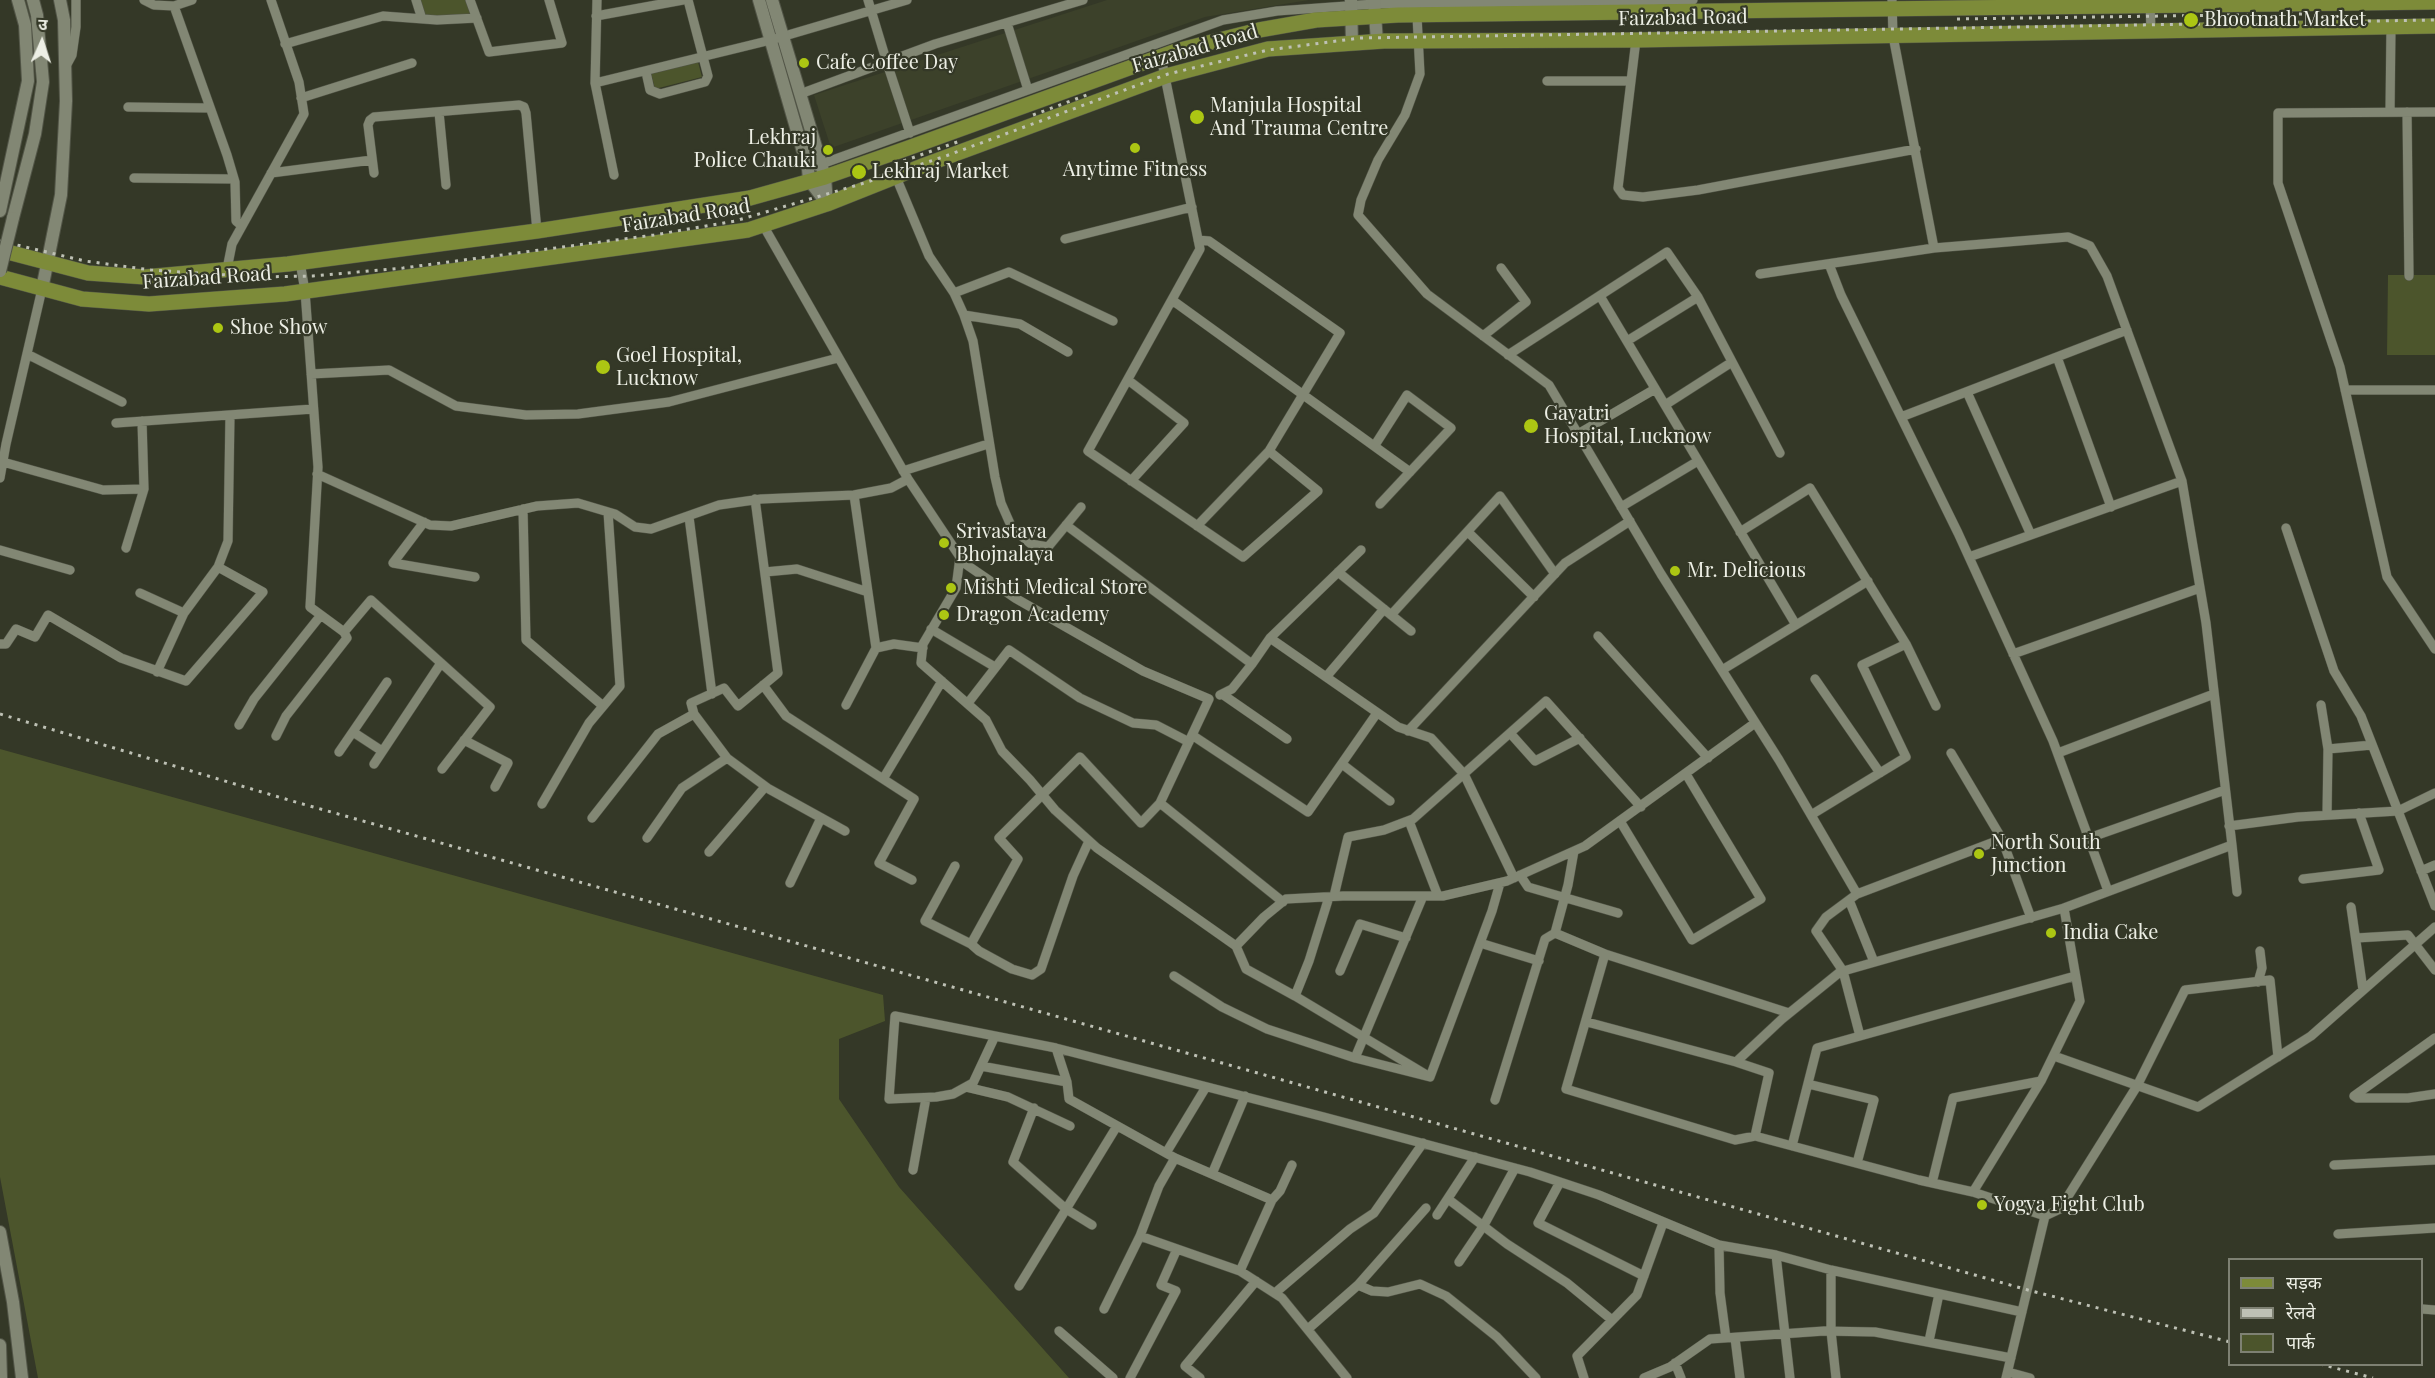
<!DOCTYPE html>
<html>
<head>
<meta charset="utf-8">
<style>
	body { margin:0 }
	#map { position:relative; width:2435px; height:1378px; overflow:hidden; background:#343827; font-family:"Playfair Display","Noto Sans Devanagari",serif }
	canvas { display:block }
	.legend { position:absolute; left:2228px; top:1258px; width:195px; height:108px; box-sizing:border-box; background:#343827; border:2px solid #7e8173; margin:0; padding:8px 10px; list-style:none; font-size:18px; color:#edefe5 }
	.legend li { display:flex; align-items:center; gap:12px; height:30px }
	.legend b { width:30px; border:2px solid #7e8173 }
	.north { position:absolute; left:12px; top:12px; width:60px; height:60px; -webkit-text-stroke:4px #343827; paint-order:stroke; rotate:3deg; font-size:16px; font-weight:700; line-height:24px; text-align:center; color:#edefe5 }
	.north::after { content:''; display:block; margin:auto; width:21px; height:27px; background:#edefe5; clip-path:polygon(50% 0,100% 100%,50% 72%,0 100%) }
</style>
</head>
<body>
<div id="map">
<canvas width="2435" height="1378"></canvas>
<ul class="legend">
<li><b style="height:8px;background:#7d8b39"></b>सड़क</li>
<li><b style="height:8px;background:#bec1b5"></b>रेलवे</li>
<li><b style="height:16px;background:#4c552c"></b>पार्क</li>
</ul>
<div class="north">उ</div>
</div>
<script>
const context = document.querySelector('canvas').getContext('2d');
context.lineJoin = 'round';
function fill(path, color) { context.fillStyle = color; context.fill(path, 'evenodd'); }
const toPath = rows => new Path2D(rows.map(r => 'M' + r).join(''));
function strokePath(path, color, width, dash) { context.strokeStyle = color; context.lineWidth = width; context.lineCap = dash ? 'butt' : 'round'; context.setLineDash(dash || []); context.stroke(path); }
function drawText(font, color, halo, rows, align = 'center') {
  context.font = font + ' "Playfair Display",serif'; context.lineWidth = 4.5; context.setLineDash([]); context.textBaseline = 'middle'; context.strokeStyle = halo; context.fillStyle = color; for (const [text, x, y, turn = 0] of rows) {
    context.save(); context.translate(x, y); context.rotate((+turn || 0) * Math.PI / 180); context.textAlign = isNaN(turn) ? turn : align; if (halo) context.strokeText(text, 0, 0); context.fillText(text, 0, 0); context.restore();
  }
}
const built = toPath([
	[1107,0,1309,0,1205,17,831,148,814,95]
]);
const green = toPath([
	[419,0,466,0,471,16,425,16],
	[698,62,702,77,655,89,651,73],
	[2388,275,2435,275,2435,355,2387,355],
	[0,749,883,995,885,1021,839,1039,839,1099,899,1187,1069,1378,38,1378,0,1177]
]);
const minor = toPath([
	[144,0,154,5,174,6,192,0],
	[416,0,422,19],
	[470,0,489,52,562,43,549,0],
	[597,0,595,83,614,175],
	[868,0,884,53],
	[1892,0,1893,36,1934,248,2068,237,2090,246,2107,276,2182,481,2206,623,2232,845,2064,908,2080,1001,2041,1081,1973,1192,2045,1216,2006,1378],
	[2150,3,2151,31],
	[174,6,227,155,235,182,236,221,242,226],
	[596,16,683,0],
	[1417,16,1420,74,1405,115,1378,160,1361,200,1358,215,1427,294,1549,385,1661,574,1779,760,1857,894],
	[1007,23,1028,90],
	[1636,40,1618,188,1623,195,1643,197,1698,190,1916,149],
	[285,44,383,16,437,20,477,18],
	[1161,57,1200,249,1088,451,1243,557,1318,491,1269,451],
	[887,63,910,133],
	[66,66,72,55,76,27,76,0],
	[646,72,650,90,660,94,705,82,708,76,688,0],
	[1547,81,1631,81],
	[595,83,771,40,907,0],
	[800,94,935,44,1083,0],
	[301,98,412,63],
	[128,107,210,108],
	[439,112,446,185],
	[2390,112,2391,27],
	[2407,112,2409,276],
	[2435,112,2278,113,2278,183,2340,367,2387,577,2435,649],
	[816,166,1223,20,1277,11,1374,4,1693,0],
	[271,173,372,160],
	[374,173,368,125,370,120,374,117,519,105,524,107,526,113,537,231],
	[896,177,929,256,954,293,964,315,973,341,995,477,1001,503,1012,528,1031,544,1048,547,1081,507],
	[134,178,234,179],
	[763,225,908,479,964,563,1015,598,1143,671,1209,699,1160,803,1141,823,1080,757,999,838,1018,859,971,944],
	[1065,239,1192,207],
	[300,262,305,291,318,467,310,607,344,632,371,600,490,707,442,769],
	[1829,264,1841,295,1958,533,2053,741,2108,891],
	[227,269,232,244,304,114,299,82,271,0],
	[1760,274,1934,248],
	[954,293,1009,272,1113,321],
	[1600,296,1796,625],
	[1172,300,1410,472],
	[964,315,1020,324,1068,352],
	[1483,336,1526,302,1501,268],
	[1627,341,1698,297],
	[27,354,122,402],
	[1508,355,1667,252,1698,297,1780,453],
	[2057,357,2111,507],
	[311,374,389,370,456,406,526,415,578,414,669,402,838,358],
	[1128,380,1184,423,1131,481],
	[2345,390,2435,390],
	[1967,392,2031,535],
	[1665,405,1732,362],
	[1901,417,2127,330],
	[116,423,313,409],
	[1578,434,1655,389],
	[1375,445,1407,395,1451,428,1380,504],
	[3,462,103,490,144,489],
	[903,471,988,444],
	[317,474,430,525,451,526,537,506,578,503,615,514,635,527,651,529,719,505,761,499,854,495,891,488,908,479],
	[0,478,6,444,42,289],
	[854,495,876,648],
	[755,499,778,673,738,706,724,688,691,703,694,714,727,758,769,789,845,831],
	[1621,507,1698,461],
	[523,509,526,640,603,706],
	[689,517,712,694],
	[424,522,393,563,475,577],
	[1066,525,1252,664,1270,638,1361,550],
	[1197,526,1269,451,1340,333,1209,241,1198,240],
	[2286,528,2334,671,2361,716,2435,906],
	[1468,532,1534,597],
	[1740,532,1810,488,1906,644,1936,706],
	[126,548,144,489,142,421],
	[0,550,70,570],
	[960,557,956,588,923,644,921,663,986,720,1002,751,1030,780,1055,810,1097,848,1236,946,1246,969,1295,996,1430,1077],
	[1969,557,2182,481],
	[765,572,797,569,868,592],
	[1338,572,1411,631],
	[140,593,184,613],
	[1391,615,1500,496,1555,574],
	[931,629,995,667],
	[1598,636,1708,758],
	[1270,638,1398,727,1431,738,1464,774,1514,878],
	[0,644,6,644,16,629,35,637,48,615,121,658,186,681,263,592,218,567],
	[2013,654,2200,588],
	[1722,670,1868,581],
	[157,672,184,613,218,567,228,541,230,415],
	[1326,677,1384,609],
	[1815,679,1880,773],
	[763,685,786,716,914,799,879,863,912,880],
	[1222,694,1287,739],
	[1220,695,1232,689,1252,664],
	[968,703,1009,650,1080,698,1133,723,1156,725,1189,742],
	[846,705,876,648,894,644,923,648],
	[2321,705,2328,749,2327,815],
	[239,725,254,699,321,615],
	[1408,731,1565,563,1630,521],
	[353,732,382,751],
	[1510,733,1535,761,1580,738],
	[1192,735,1308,812,1377,713],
	[276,736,286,716,347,638,344,632],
	[464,740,508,763,495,787],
	[2328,749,2372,745],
	[339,752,387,682],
	[1951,753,2002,839,2031,918],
	[2058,753,2214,694],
	[374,764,441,663],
	[1342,764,1390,801],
	[883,779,942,681],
	[1160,803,1283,902],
	[542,804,589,723,620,686,608,512],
	[1811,815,1906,757,1862,665,1906,644],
	[592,818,658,734,694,714],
	[1409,821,1438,896],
	[1620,821,1692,940,1761,899,1686,774],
	[2229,826,2298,817,2398,811,2435,793],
	[647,838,682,788,727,758],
	[2089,838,2225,790],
	[2232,845,2237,892],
	[709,852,765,787],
	[955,866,925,921,971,944,979,951,1012,969,1032,975,1041,969,1073,876,1089,841],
	[2421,871,2435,865],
	[1520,875,1528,887,1618,913],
	[2303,879,2379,870,2359,813],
	[790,883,821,818],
	[1334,896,1348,837,1384,830,1413,819,1546,701,1641,807],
	[1849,900,1874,962],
	[2351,907,2363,990],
	[1555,933,1605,954,1789,1013],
	[2356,938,2408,935,2435,970],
	[1480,943,1539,961],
	[1236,946,1264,917,1286,899,1343,896,1443,896,1507,881,1585,846,1755,723],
	[1605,954,1566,1089,1735,1140,1755,1136,1919,1180,1973,1192],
	[1340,971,1360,924,1406,938],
	[1174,976,1222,1007,1267,1029,1355,1058,1423,896],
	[2258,982,2262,968,2260,951],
	[1295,996,1309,961,1329,897],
	[1587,1022,1736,1062,1769,1073,1755,1136],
	[995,1036,973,1083,953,1094,936,1097,889,1099,895,1016,995,1036,1056,1048,1324,1117,1530,1172,1599,1195,1719,1245,1776,1255,1831,1270,2022,1312],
	[1860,1036,1843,971,1816,931,1826,917,1857,894,2002,839],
	[1056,1048,1067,1082,1069,1099,1175,1158,1272,1200],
	[2054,1056,2198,1107,2311,1036,2435,927],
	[1355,1058,1430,1077,1492,911,1500,883],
	[1736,1062,1782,1019,1840,972,2064,908],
	[981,1066,1067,1082],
	[1808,1084,1874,1100,1857,1163],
	[966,1087,1008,1097,1070,1126],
	[2354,1096,2435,1038],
	[2354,1096,2357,1098,2408,1098,2435,1094],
	[1495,1100,1545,939,1555,933,1568,885,1574,851],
	[1034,1108,1013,1162,1066,1209,1092,1225],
	[1792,1146,1817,1048,2075,976],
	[1166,1153,1206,1087],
	[2334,1165,2435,1160],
	[913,1170,926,1098],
	[1212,1174,1245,1096],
	[1560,1182,1538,1223,1644,1276],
	[1932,1183,1953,1098,2041,1081],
	[1448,1199,1507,1244,1567,1283,1612,1320],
	[1437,1215,1475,1157],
	[2045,1216,2060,1209,2137,1086,2185,990,2270,980,2278,1057],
	[2338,1234,2435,1228],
	[1140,1236,1240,1271,1282,1298,1347,1378],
	[1719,1245,1720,1293,1726,1338],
	[1776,1255,1790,1378],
	[1459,1262,1484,1225,1515,1168],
	[1831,1270,1831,1331,1836,1378],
	[1240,1271,1272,1200,1280,1191,1292,1165],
	[1358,1285,1426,1208],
	[1019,1286,1117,1126],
	[1275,1293,1350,1229,1374,1213,1423,1143],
	[1104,1309,1140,1236,1159,1186,1175,1158],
	[2422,1309,2435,1310],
	[1308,1329,1358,1285,1372,1291,1388,1292,1420,1284,1446,1296,1497,1337,1536,1378],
	[1059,1331,1113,1378],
	[1735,1338,1740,1378],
	[1929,1341,1939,1294],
	[1675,1363,1681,1378],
	[2008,1372,2030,1378],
	[1130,1378,1176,1291,1161,1285,1177,1249],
	[1200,1378,1185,1366,1256,1281],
	[1584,1378,1577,1356,1637,1295,1663,1223],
	[1644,1378,1670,1367,1710,1339,1824,1331,1875,1332,2011,1358]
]);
const tertiary = toPath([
	[759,0,808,169,809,180,827,204],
	[772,0,825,177,827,204],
	[1351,0,1352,43],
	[1374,0,1377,42],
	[0,211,28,81,25,25,18,0],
	[13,218,35,134,43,82,37,15,33,0],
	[42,289,61,195,66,101,64,20,60,0],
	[0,1232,13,1302,22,1378],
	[0,1345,1,1378]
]);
const primary = toPath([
	[0,250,88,273,145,277,288,264,537,231,750,198,825,177,908,148,1176,51,1259,30,1316,20,1398,15,2435,2],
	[0,277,82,299,149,304,285,294,748,230,827,204,925,165,1166,76,1268,49,1384,41,1636,40,2435,26]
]);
const rail = toPath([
	[1957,19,2302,14],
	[1033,115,1092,93],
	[895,164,960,141],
	[0,241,85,261,151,270,258,277,313,276,403,268,654,235,735,221,861,184,943,157,1168,74,1268,50,1360,38,2435,20],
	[0,714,292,801,2028,1290,2230,1342],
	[2320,1364,2373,1378]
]);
const tertiaryBridge = toPath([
	[0,271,13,218]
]);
const markers = [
	[2191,20,8,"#acc613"],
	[804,63,6,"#acc613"],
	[1197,117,8,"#acc613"],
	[1135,148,6,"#acc613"],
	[828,150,6,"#acc613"],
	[859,172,8,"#acc613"],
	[218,328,6,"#acc613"],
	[603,367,8,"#acc613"],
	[1531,426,8,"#acc613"],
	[944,543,6,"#acc613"],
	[1675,571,6,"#acc613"],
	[951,588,6,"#acc613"],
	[944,615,6,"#acc613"],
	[1979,854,6,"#acc613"],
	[2051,933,6,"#acc613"],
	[1982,1205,6,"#acc613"]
];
const streetNames = [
	["Faizabad Road",1683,18,-1],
	["Faizabad Road",1195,49,-16],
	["Faizabad Road",686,216,-9],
	["Faizabad Road",207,278,-4]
];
const poiNames = [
	["Bhootnath Market",2204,20],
	["Cafe Coffee Day",816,63],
	["Manjula Hospital",1210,106],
	["And Trauma Centre",1210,129],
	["Lekhraj",816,138,"right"],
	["Police Chauki",816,161,"right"],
	["Anytime Fitness",1135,170,"center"],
	["Lekhraj Market",872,172],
	["Shoe Show",230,328],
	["Goel Hospital,",616,356],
	["Lucknow",616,379],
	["Gayatri",1544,414],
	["Hospital, Lucknow",1544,437],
	["Srivastava",956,532],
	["Bhojnalaya",956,555],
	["Mr. Delicious",1687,571],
	["Mishti Medical Store",963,588],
	["Dragon Academy",956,615],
	["North South",1991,843],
	["Junction",1991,866],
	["India Cake",2063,933],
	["Yogya Fight Club",1994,1205]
];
fill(built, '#3c412a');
fill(green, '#4c552c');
strokePath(minor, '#525547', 10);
strokePath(tertiary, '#525547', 14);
strokePath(primary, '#525547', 16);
strokePath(minor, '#828774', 9);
strokePath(tertiary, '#828774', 12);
strokePath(primary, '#7d8b39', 15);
strokePath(rail, '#bec1b5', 3, [3, 6]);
strokePath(tertiaryBridge, '#525547', 14, []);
strokePath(tertiaryBridge, '#828774', 12);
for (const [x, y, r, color] of markers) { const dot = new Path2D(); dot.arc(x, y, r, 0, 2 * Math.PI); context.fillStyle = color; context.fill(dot); strokePath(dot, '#343827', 2); }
drawText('20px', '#edefe5', '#343827', streetNames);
drawText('20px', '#edefe5', '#343827', poiNames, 'left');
</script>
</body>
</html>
